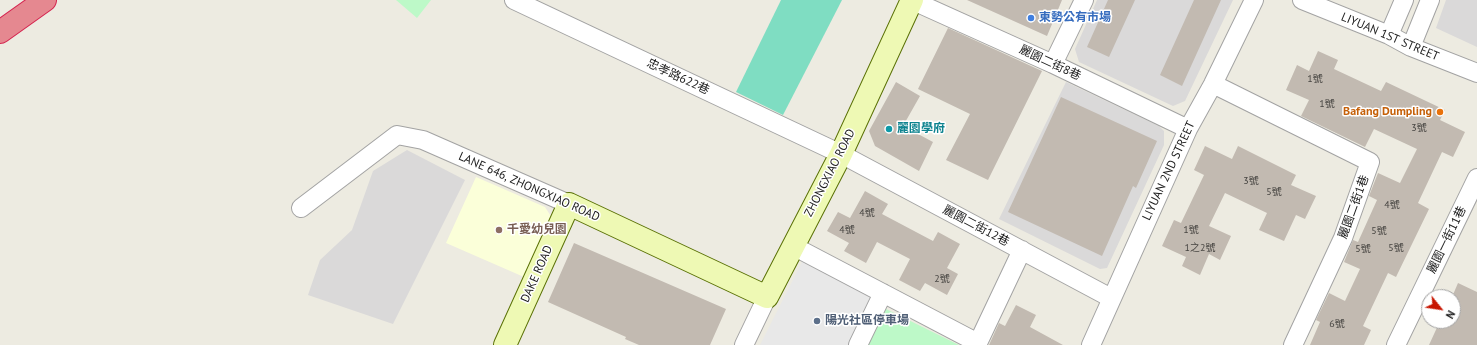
<!DOCTYPE html>
<html>
<head>
<meta charset="utf-8">
<style>
	body { margin:0 }
	#map { position:relative; width:1477px; height:345px; overflow:hidden; background:#edebe1; font-family:"PT Sans",sans-serif }
	canvas { display:block }
	.north { position:absolute; left:1421px; top:289px; width:40px; height:40px; box-sizing:border-box; background:#fff; border:1px solid #a4a4a4; border-radius:50%; rotate:120deg; font-size:11px; font-weight:700; line-height:16px; text-align:center; color:#1c1c1c }
	.north::after { content:''; display:block; margin:auto; width:14px; height:18px; background:#c71501; clip-path:polygon(50% 0,100% 100%,50% 72%,0 100%) }
</style>
</head>
<body>
<div id="map">
<canvas width="1477" height="345"></canvas>
<div class="north">N</div>
</div>
<script>
const context = document.querySelector('canvas').getContext('2d');
context.lineJoin = 'round';
function fill(path, color) { context.fillStyle = color; context.fill(path, 'evenodd'); }
const toPath = rows => new Path2D(rows.map(r => 'M' + r).join(''));
function strokePath(path, color, width, dash) { context.strokeStyle = color; context.lineWidth = width; context.lineCap = dash ? 'butt' : 'round'; context.setLineDash(dash || []); context.stroke(path); }
function drawText(font, color, halo, rows, align = 'center') {
  context.font = font + ' "PT Sans","Noto Sans TC",sans-serif'; context.lineWidth = 3; context.setLineDash([]); context.textBaseline = 'middle'; context.strokeStyle = halo; context.fillStyle = color; for (const [text, x, y, turn = 0] of rows) {
    context.save(); context.translate(x, y); context.rotate((+turn || 0) * Math.PI / 180); context.textAlign = isNaN(turn) ? turn : align; if (halo) context.strokeText(text, 0, 0); context.fillText(text, 0, 0); context.restore();
  }
}
const residential = toPath([
	[1097,0,1233,0,1185,101,1173,106,1079,62,1075,49],
	[1446,0,1477,0,1477,47,1436,28],
	[1066,82,1159,126,1164,131,1164,145,1107,268,1100,269,999,219],
	[407,150,465,180,393,324,308,295,320,260,352,230,373,171]
]);
const education = toPath([
	[476,177,545,207,552,218,524,277,446,243]
]);
const park = toPath([
	[396,0,431,0,417,18],
	[884,308,959,345,865,345]
]);
const pitch = toPath([
	[781,0,842,0,783,115,736,92]
]);
const parking = toPath([
	[804,258,874,296,850,345,760,345]
]);
const building = toPath([
	[967,0,1062,0,1047,36],
	[1108,0,1135,0,1109,57,1087,47],
	[1194,0,1221,0,1182,86,1160,75],
	[948,28,1042,71,988,180,946,160,970,114,918,89],
	[1318,51,1338,60,1334,69,1381,91,1386,82,1445,110,1440,120,1465,132,1453,157,1442,152,1418,203,1429,209,1396,277,1388,273,1363,326,1371,330,1364,345,1310,345,1320,322,1316,320,1329,293,1345,301,1360,269,1344,262,1353,240,1358,242,1377,200,1369,196,1378,173,1400,183,1417,149,1374,129,1365,147,1301,116,1309,100,1286,90,1297,65,1309,71],
	[896,82,920,96,903,126,933,142,919,171,875,146,869,131],
	[1061,97,1157,141,1136,188,1133,186,1102,256,1008,212],
	[1205,146,1232,159,1238,146,1296,175,1291,185,1316,196,1305,219,1296,215,1284,241,1259,230,1267,213,1225,193,1209,226,1231,236,1220,260,1209,254,1200,275,1182,266,1186,257,1162,246,1174,220,1181,223,1204,175,1194,170],
	[865,191,888,204,882,214,933,241,938,232,960,244,947,268,958,274,947,295,925,283,920,291,899,280,910,259,877,242,866,263,844,251,849,243,827,231,838,212,850,218],
	[574,243,726,309,710,345,639,345,625,339,626,337,548,302],
	[1458,283,1477,292,1477,345,1429,345,1440,321,1453,321,1453,297,1452,297],
	[1016,305,1036,315,1030,327,1063,345,989,345,999,323,1005,326]
]);
const street = toPath([
	[514,0,841,154,1111,298],
	[911,0,1053,64,1188,129],
	[1302,0,1389,35,1411,47,1477,73],
	[1389,35,1404,0],
	[1411,47,1430,0],
	[1053,64,1084,0],
	[1213,84,1370,162,1343,238,1293,345],
	[301,208,397,135,423,140,569,204],
	[793,246,978,343],
	[744,345,767,297],
	[858,345,883,293],
	[977,345,1022,250],
	[1091,345,1188,129,1213,84,1254,0],
	[1396,345,1477,178]
]);
const secondary = toPath([
	[505,345,569,204,767,297,841,154,912,0]
]);
const highway = toPath([
	[0,32,45,0]
]);
const markers = [
	[1031,18,4,"#3f7fe0"],
	[1440,112,4,"#e8710a"],
	[889,129,4,"#0f9aa8"],
	[499,230,4,"#8d6e63"],
	[817,321,4,"#5c6f8a"]
];
const numberNames = [
	["1號",1315,79],
	["1號",1327,104],
	["3號",1419,128],
	["3號",1251,181],
	["5號",1274,192],
	["4號",1392,205],
	["4號",867,213],
	["4號",847,230],
	["1號",1191,230],
	["5號",1379,231],
	["1之2號",1200,248],
	["5號",1396,248],
	["5號",1363,249],
	["2號",942,279],
	["6號",1337,324]
];
const shopNames = [
	["東勢公有市場",1039,18]
];
const streetNames = [
	["LIYUAN 1ST STREET",1390,37,23],
	["麗園二街8巷",1050,63,25],
	["忠孝路622巷",678,77,25],
	["LIYUAN 2ND STREET",1169,171,-65],
	["ZHONGXIAO ROAD",830,173,-63],
	["LANE 646, ZHONGXIAO ROAD",529,187,24],
	["麗園二街1巷",1354,207,-70],
	["麗園二街12巷",976,226,28],
	["麗園一街11巷",1447,240,-64],
	["DAKE ROAD",537,274,-66]
];
const foodNames = [
	["Bafang Dumpling",1432,112]
];
const cultureNames = [
	["麗園學府",897,129]
];
const educationNames = [
	["千愛幼兒園",507,230]
];
const serviceNames = [
	["陽光社區停車場",825,321]
];
fill(residential, '#dad9d9');
fill(education, '#fbffd9');
fill(park, '#bdf9c8');
fill(pitch, '#7fddc2');
fill(parking, '#e8e8e8');
fill(building, '#c2bab1');
strokePath(street, '#a3a3a3', 20);
strokePath(secondary, '#5a7105', 24);
strokePath(highway, '#d5244f', 24);
strokePath(street, '#fff', 18);
strokePath(secondary, '#eef9b4', 22);
strokePath(highway, '#e58890', 22);
for (const [x, y, r, color] of markers) { const dot = new Path2D(); dot.arc(x, y, r, 0, 2 * Math.PI); context.fillStyle = color; context.fill(dot); strokePath(dot, '#fff', 1.5); }
drawText('10px', '#464441', null, numberNames);
drawText('bold 12px', '#366cbe', '#fff', shopNames, 'left');
drawText('12px', '#1c1c1c', '#fff', streetNames);
drawText('bold 12px', '#c56008', '#fff', foodNames, 'right');
drawText('bold 12px', '#0d838f', '#fff', cultureNames, 'left');
drawText('bold 12px', '#785e54', '#fff', educationNames, 'left');
drawText('bold 12px', '#4e5e75', '#fff', serviceNames, 'left');
</script>
</body>
</html>
